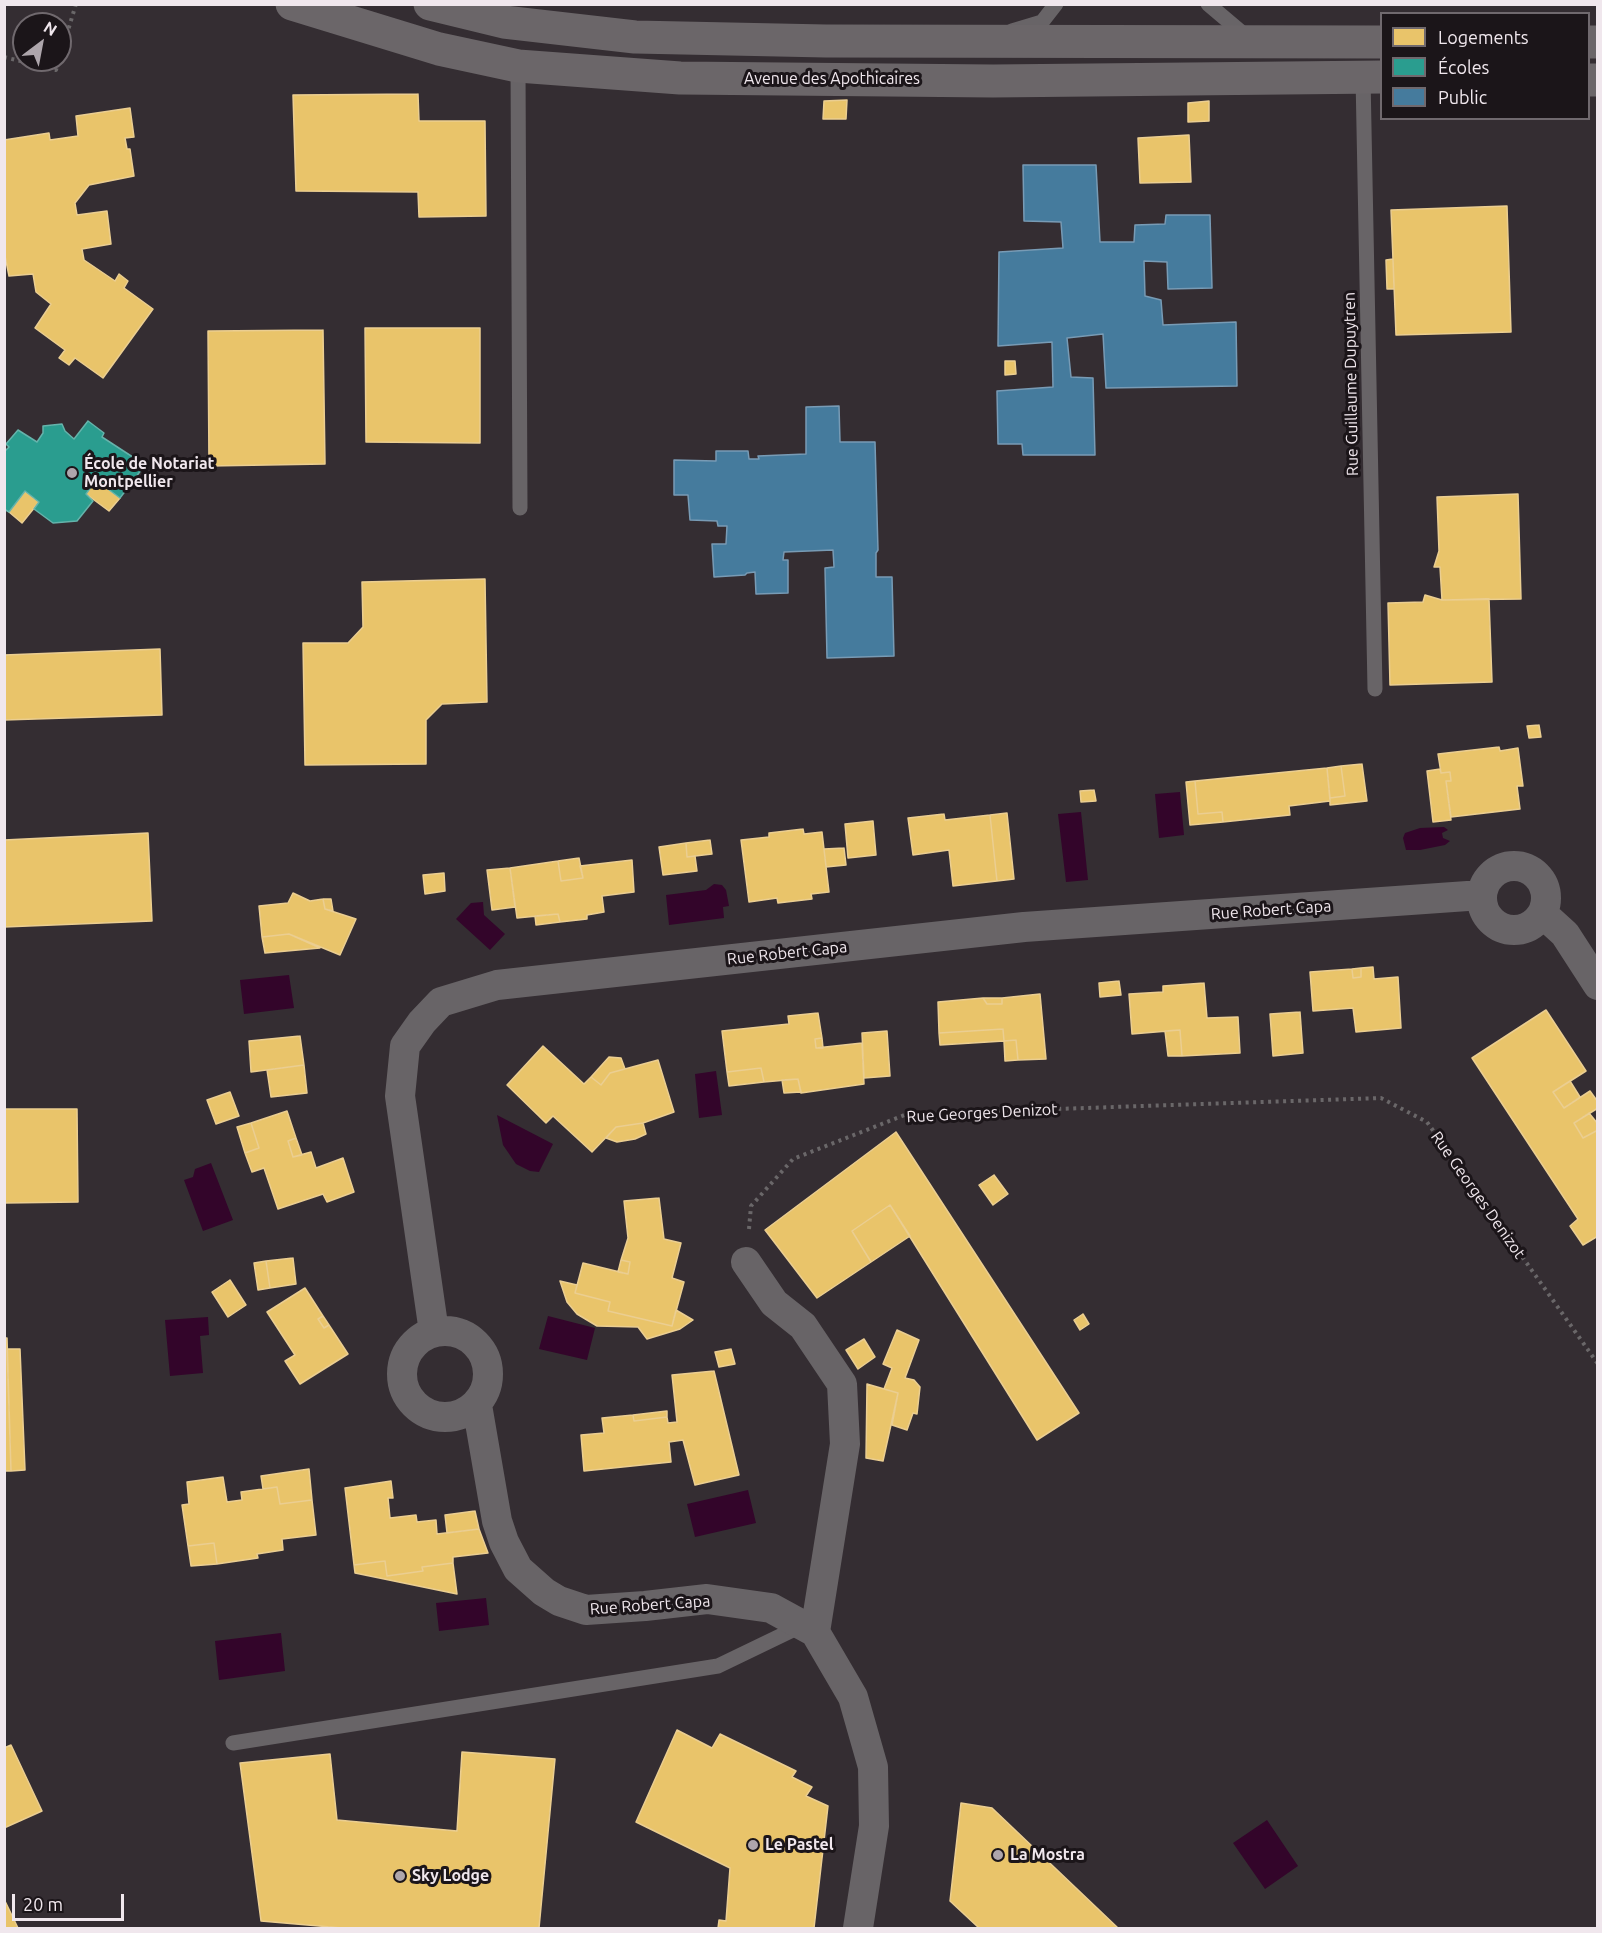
<!DOCTYPE html>
<html>
<head>
<meta charset="utf-8">
<style>
	body { margin:0 }
	#map { position:relative; width:1602px; height:1933px; overflow:hidden; background:#342d32; font-family:Ubuntu,sans-serif }
	canvas { display:block }
	.frame { position:absolute; inset:0; border:6px solid #f0e7ed; pointer-events:none }
	.legend { position:absolute; left:1380px; top:12px; width:210px; height:108px; box-sizing:border-box; background:#1b1519; border:2px solid #70696e; margin:0; padding:8px 10px; list-style:none; font-size:18px; color:#f0e7ed }
	.legend li { display:flex; align-items:center; gap:12px; height:30px }
	.legend b { width:30px; border:2px solid #70696e }
	.north { position:absolute; left:12px; top:12px; width:60px; height:60px; box-sizing:border-box; background:#1b1519; border:2px solid #70696e; border-radius:50%; rotate:32deg; font-size:16px; font-weight:700; line-height:24px; text-align:center; color:#f0e7ed }
	.north::after { content:''; display:block; margin:auto; width:21px; height:27px; background:#aea6ac; clip-path:polygon(50% 0,100% 100%,50% 72%,0 100%) }
	.scale { position:absolute; left:12px; top:1894px; width:112px; height:27px; box-sizing:border-box; border:3px solid #f0e7ed; border-top:0; padding-left:8px; font-size:18px; line-height:21px; white-space:nowrap; color:#f0e7ed; -webkit-text-stroke:4px #1b1519; paint-order:stroke }
</style>
</head>
<body>
<div id="map">
<canvas width="1602" height="1933"></canvas>
<div class="frame"></div>
<ul class="legend">
<li><b style="height:16px;background:#e9c46a"></b>Logements</li>
<li><b style="height:16px;background:#2a9d8f"></b>Écoles</li>
<li><b style="height:16px;background:#457b9d"></b>Public</li>
</ul>
<div class="north">N</div>
<div class="scale">20 m</div>
</div>
<script>
const context = document.querySelector('canvas').getContext('2d');
context.lineJoin = 'round';
function fill(path, color) { context.fillStyle = color; context.fill(path, 'evenodd'); }
const toPath = rows => new Path2D(rows.map(r => 'M' + r).join(''));
function strokePath(path, color, width, dash) { context.strokeStyle = color; context.lineWidth = width; context.lineCap = dash ? 'butt' : 'round'; context.setLineDash(dash || []); context.stroke(path); }
function drawText(font, color, halo, rows, align = 'center') {
  context.font = font + ' Ubuntu,sans-serif'; context.lineWidth = 6; context.setLineDash([]); context.textBaseline = 'middle'; context.strokeStyle = halo; context.fillStyle = color; for (const [text, x, y, turn = 0] of rows) {
    context.save(); context.translate(x, y); context.rotate((+turn || 0) * Math.PI / 180); context.textAlign = isNaN(turn) ? turn : align; if (halo) context.strokeText(text, 0, 0); context.fillText(text, 0, 0); context.restore();
  }
}
const water = toPath([
	[1180,792,1184,835,1159,838,1155,794],
	[1081,812,1088,880,1066,882,1058,814],
	[1444,827,1448,830,1442,833,1443,838,1450,841,1445,845,1420,850,1406,850,1403,838,1405,833,1420,828],
	[714,884,722,885,726,890,729,906,723,907,724,918,669,925,666,895,706,890],
	[483,902,484,915,505,934,490,950,456,919,471,903],
	[289,975,294,1008,244,1014,240,980],
	[716,1071,722,1115,699,1118,695,1074],
	[497,1115,553,1144,539,1172,530,1171,516,1164,503,1145],
	[211,1163,233,1220,203,1231,184,1180,193,1177,195,1169],
	[548,1316,595,1328,587,1360,539,1349],
	[208,1317,209,1335,200,1336,203,1373,170,1376,165,1320],
	[748,1490,756,1523,695,1537,687,1504],
	[486,1598,489,1625,439,1631,436,1603],
	[281,1633,285,1671,219,1680,215,1641],
	[1267,1820,1298,1866,1265,1889,1233,1843]
]);
const homes = toPath([
	[418,94,419,121,485,121,486,216,419,217,418,192,296,191,293,95,418,94],
	[847,100,846,119,823,119,824,101,847,100],
	[1209,101,1209,121,1188,122,1188,103,1209,101],
	[130,108,134,137,125,138,127,149,130,149,134,176,89,185,75,203,77,215,107,211,111,244,82,249,84,260,115,281,119,274,128,281,124,288,153,309,103,378,75,358,69,365,59,358,65,350,35,328,51,304,36,292,33,274,9,276,4,251,4,140,49,133,50,140,78,136,76,116,130,108],
	[1189,135,1191,182,1140,183,1138,138,1189,135],
	[1507,206,1511,332,1396,335,1391,210,1507,206],
	[1393,259,1394,289,1387,289,1386,260,1393,259],
	[365,328,480,328,480,443,366,442,365,328],
	[323,330,325,464,209,466,208,331,323,330],
	[1005,361,1015,361,1016,374,1005,375,1005,361],
	[96,480,120,498,109,511,86,494,96,480],
	[25,491,39,502,22,523,9,512,25,491],
	[1518,494,1521,599,1442,600,1440,567,1434,567,1439,551,1437,497,1518,494],
	[485,579,487,702,442,704,426,720,426,764,305,765,303,643,348,643,363,627,362,582,485,579],
	[1425,595,1442,600,1489,599,1492,682,1390,685,1388,603,1423,602,1425,595],
	[160,649,162,715,4,720,4,655,160,649],
	[1539,725,1541,737,1529,738,1527,726,1539,725],
	[1499,747,1500,751,1518,748,1523,786,1517,786,1520,809,1451,817,1446,781,1451,781,1450,772,1441,773,1438,754,1499,747],
	[1362,764,1367,801,1330,805,1330,798,1345,796,1341,766,1362,764],
	[1341,766,1345,796,1330,798,1327,768,1341,766],
	[1327,768,1330,801,1289,806,1290,815,1223,822,1222,812,1198,814,1195,781,1327,768],
	[1440,769,1441,773,1450,772,1451,781,1446,781,1451,820,1433,822,1427,771,1440,769],
	[1195,781,1198,814,1222,812,1223,822,1190,825,1186,782,1195,781],
	[1094,790,1096,801,1081,802,1080,791,1094,790],
	[1007,813,1014,879,997,881,990,815,1007,813],
	[944,814,945,820,990,815,997,881,953,886,949,850,913,855,908,818,944,814],
	[873,821,876,855,848,858,845,824,873,821],
	[803,829,804,834,822,832,829,892,811,894,812,899,778,903,777,898,749,902,741,840,769,837,769,833,803,829],
	[148,833,152,921,4,927,4,840,148,833],
	[710,840,712,854,687,857,686,843,710,840],
	[686,843,687,857,695,856,697,871,663,875,659,847,686,843],
	[844,848,846,865,826,867,824,849,844,848],
	[579,858,583,878,561,881,558,861,579,858],
	[632,860,634,892,602,896,604,912,587,915,587,919,560,922,558,914,517,918,510,868,558,861,561,881,583,878,580,866,632,860],
	[510,868,515,907,492,910,487,870,510,868],
	[444,873,445,891,425,894,423,875,444,873],
	[293,893,310,901,323,899,325,909,356,919,340,955,289,934,262,937,259,906,288,903,293,893],
	[323,899,331,899,333,911,325,909,323,899],
	[558,914,560,922,536,925,535,916,558,914],
	[289,934,320,948,265,953,262,937,289,934],
	[1373,967,1374,979,1398,977,1401,1028,1356,1032,1353,1008,1313,1011,1310,972,1352,969,1353,978,1361,977,1361,968,1373,967],
	[1361,968,1361,977,1353,978,1352,969,1361,968],
	[1119,981,1121,995,1100,997,1099,983,1119,981],
	[1204,983,1207,1018,1238,1017,1240,1053,1182,1056,1180,1030,1132,1034,1129,994,1163,992,1163,986,1204,983],
	[1040,994,1046,1059,1018,1060,1016,1040,1004,1041,1003,1029,939,1033,938,1002,983,998,987,1004,1002,1004,1002,998,1040,994],
	[983,998,1002,998,1002,1004,987,1004,983,998],
	[1546,1010,1586,1071,1553,1092,1564,1108,1590,1091,1598,1102,1598,1108,1574,1123,1583,1138,1598,1130,1598,1236,1583,1245,1570,1226,1578,1219,1472,1058,1546,1010],
	[1300,1012,1303,1053,1273,1056,1270,1014,1300,1012],
	[818,1013,822,1038,815,1039,816,1048,862,1043,864,1084,801,1093,798,1079,764,1082,761,1068,727,1072,722,1031,789,1024,788,1016,818,1013],
	[1003,1029,1004,1041,940,1045,939,1033,1003,1029],
	[1180,1030,1182,1056,1168,1056,1165,1031,1180,1030],
	[887,1031,890,1076,864,1078,862,1033,887,1031],
	[300,1036,304,1065,251,1072,249,1041,300,1036],
	[822,1038,823,1048,816,1048,815,1039,822,1038],
	[1016,1040,1018,1060,1005,1061,1004,1041,1016,1040],
	[543,1046,584,1084,591,1077,601,1085,610,1073,658,1060,674,1112,643,1123,616,1127,592,1152,553,1116,546,1123,507,1085,543,1046],
	[609,1057,621,1058,625,1069,610,1073,601,1085,591,1077,609,1057],
	[304,1065,307,1093,271,1097,267,1070,304,1065],
	[761,1068,764,1082,729,1086,727,1072,761,1068],
	[798,1079,801,1092,784,1093,782,1080,798,1079],
	[1570,1081,1580,1097,1564,1108,1553,1092,1570,1081],
	[230,1092,239,1116,216,1124,207,1100,230,1092],
	[4,1109,77,1109,78,1202,4,1203,4,1109],
	[287,1111,296,1138,288,1141,293,1157,311,1152,316,1168,343,1158,354,1192,327,1202,323,1194,278,1209,264,1168,252,1172,245,1153,259,1148,251,1123,287,1111],
	[1589,1113,1598,1124,1598,1130,1583,1138,1574,1123,1589,1113],
	[251,1123,259,1148,245,1153,237,1127,251,1123],
	[643,1123,646,1134,635,1139,617,1142,606,1138,616,1127,643,1123],
	[896,1132,1079,1413,1037,1440,890,1205,852,1231,871,1262,817,1298,765,1230,896,1132],
	[296,1138,302,1155,293,1157,288,1141,296,1138],
	[994,1175,1008,1194,993,1205,979,1185,994,1175],
	[659,1198,664,1239,681,1243,672,1278,684,1282,672,1326,608,1311,610,1302,575,1293,583,1263,628,1274,630,1262,621,1260,628,1238,624,1201,659,1198],
	[890,1205,910,1236,871,1262,852,1231,890,1205],
	[293,1258,296,1284,270,1288,266,1261,293,1258],
	[621,1260,630,1262,628,1274,618,1272,621,1260],
	[266,1261,270,1288,258,1290,254,1263,266,1261],
	[230,1280,246,1305,228,1317,212,1292,230,1280],
	[560,1281,577,1285,575,1293,610,1302,608,1311,672,1326,676,1310,693,1320,680,1329,647,1339,638,1327,597,1326,577,1314,567,1302,560,1281],
	[305,1288,323,1316,318,1319,324,1328,329,1325,348,1354,300,1384,285,1361,295,1355,267,1312,305,1288],
	[1083,1314,1089,1324,1080,1330,1074,1320,1083,1314],
	[323,1316,329,1325,324,1328,318,1319,323,1316],
	[897,1330,919,1340,905,1378,914,1380,920,1387,917,1414,913,1413,907,1430,892,1425,898,1393,884,1389,892,1368,883,1364,897,1330],
	[4,1338,7,1338,11,1471,4,1471,4,1338],
	[864,1339,875,1357,858,1369,846,1350,864,1339],
	[7,1349,20,1349,25,1470,11,1471,7,1349],
	[731,1349,735,1364,719,1367,715,1352,731,1349],
	[714,1371,739,1475,695,1485,683,1440,669,1442,671,1462,584,1471,581,1435,604,1433,602,1418,633,1415,634,1421,667,1417,668,1423,677,1422,672,1375,714,1371],
	[867,1384,898,1393,883,1461,866,1458,867,1384],
	[667,1411,667,1417,634,1421,633,1415,667,1411],
	[309,1469,312,1500,280,1504,277,1487,263,1489,261,1476,309,1469],
	[223,1477,227,1502,242,1500,241,1492,277,1487,280,1504,312,1500,316,1535,282,1539,283,1550,257,1554,258,1558,217,1564,214,1543,188,1546,182,1505,189,1504,187,1482,223,1477],
	[391,1481,393,1498,388,1498,390,1518,416,1515,417,1522,436,1520,437,1534,479,1529,488,1553,453,1557,453,1563,422,1567,423,1571,387,1576,385,1561,354,1565,345,1488,391,1481],
	[475,1511,479,1529,447,1533,445,1515,475,1511],
	[214,1543,217,1564,191,1566,188,1546,214,1543],
	[385,1561,387,1576,423,1571,422,1567,453,1563,457,1594,355,1573,354,1565,385,1561],
	[677,1730,712,1748,720,1734,796,1771,792,1777,812,1787,806,1796,828,1806,814,1928,718,1928,719,1920,726,1921,730,1868,636,1822,677,1730],
	[11,1745,42,1811,4,1828,4,1748,11,1745],
	[462,1752,555,1759,539,1928,342,1928,261,1921,240,1763,330,1754,337,1820,457,1831,462,1752],
	[961,1803,992,1808,1118,1928,979,1928,950,1901,961,1803],
	[4,1899,18,1928,4,1928,4,1899]
]);
const schools = toPath([
	[88,421,104,433,102,437,145,465,120,498,96,480,86,494,93,501,77,521,53,523,34,509,39,502,25,491,9,512,4,509,4,452,9,447,6,444,18,430,37,442,43,433,43,426,62,424,65,431,74,439,88,421]
]);
const public = toPath([
	[1023,165,1096,165,1100,242,1134,242,1135,225,1165,224,1166,215,1210,215,1212,288,1168,289,1167,262,1144,261,1145,296,1161,300,1163,325,1236,322,1237,386,1106,388,1103,334,1067,338,1071,377,1093,378,1095,455,1023,455,1022,444,998,444,997,391,1053,387,1052,342,998,346,999,252,1063,248,1061,222,1024,221,1023,165],
	[839,406,840,442,875,442,878,550,876,553,876,577,892,577,894,656,827,658,825,568,834,567,833,550,784,552,783,560,788,560,788,593,756,594,755,572,747,573,745,575,714,577,712,544,726,544,727,526,718,526,717,521,690,520,688,495,674,495,674,460,716,461,716,451,748,451,749,459,759,459,758,456,806,454,806,407,839,406]
]);
const path = toPath([
	[4,57,56,70,59,60],
	[60,57,76,4],
	[749,1229,751,1206,793,1159,907,1114,1381,1098,1427,1122,1598,1364]
]);
const service = toPath([
	[1208,4,1247,37],
	[1012,31,1042,22,1056,4],
	[518,66,520,508],
	[1363,77,1375,689],
	[233,1743,718,1666,803,1625]
]);
const minor = toPath([
	'1482 898a32 32 0 1 1 64 0a32 32 0 1 1-64 0Z',
	[1543,914,1565,934,1598,985],
	[746,1262,774,1303,803,1326,842,1384,845,1444,815,1632,853,1697,873,1767,874,1826,858,1928],
	'402 1374a43 43 0 1 1 86 0a43 43 0 1 1-86 0Z',
	[434,1332,400,1096,405,1046,422,1022,441,1002,497,985,1024,927,1482,895],
	[477,1405,497,1521,504,1542,518,1569,544,1592,559,1601,586,1610,645,1606,707,1599,771,1608,815,1632]
]);
const secondary = toPath([
	[292,4,439,49,518,66,680,78,993,81,1382,77],
	[430,4,504,22,635,37,826,41,1382,42],
	[1588,42,1598,42],
	[1588,80,1598,80]
]);
const markers = [
	[72,473,6,"#aea6ac"],
	[753,1845,6,"#aea6ac"],
	[998,1855,6,"#aea6ac"],
	[400,1876,6,"#aea6ac"]
];
const streetNames = [
	["Avenue des Apothicaires",832,79],
	["Rue Guillaume Dupuytren",1351,384,-91],
	["Rue Robert Capa",1271,910,-4],
	["Rue Robert Capa",787,953,-6],
	["Rue Georges Denizot",982,1113,-3],
	["Rue Georges Denizot",1478,1195,55],
	["Rue Robert Capa",650,1605,-4]
];
const poiNames = [
	["École de Notariat",84,464],
	["Montpellier",84,482],
	["Le Pastel",765,1845],
	["La Mostra",1010,1855],
	["Sky Lodge",412,1876]
];
fill(water, '#33052a');
fill(homes, '#e9c46a');
strokePath(homes, '#ebce91', 1.5);
fill(schools, '#2a9d8f');
strokePath(schools, '#65b3ab', 1.5);
fill(public, '#457b9d');
strokePath(public, '#789bb5', 1.5);
strokePath(path, '#6a6769', 4, [3, 4.5]);
strokePath(service, '#686467', 15);
strokePath(minor, '#686467', 30);
strokePath(secondary, '#6b6669', 33);
for (const [x, y, r, color] of markers) { const dot = new Path2D(); dot.arc(x, y, r, 0, 2 * Math.PI); context.fillStyle = color; context.fill(dot); strokePath(dot, '#1b1519', 2); }
drawText('16px', '#f0e7ed', '#1b1519', streetNames);
drawText('bold 16px', '#f0e7ed', '#1b1519', poiNames, 'left');
</script>
</body>
</html>
